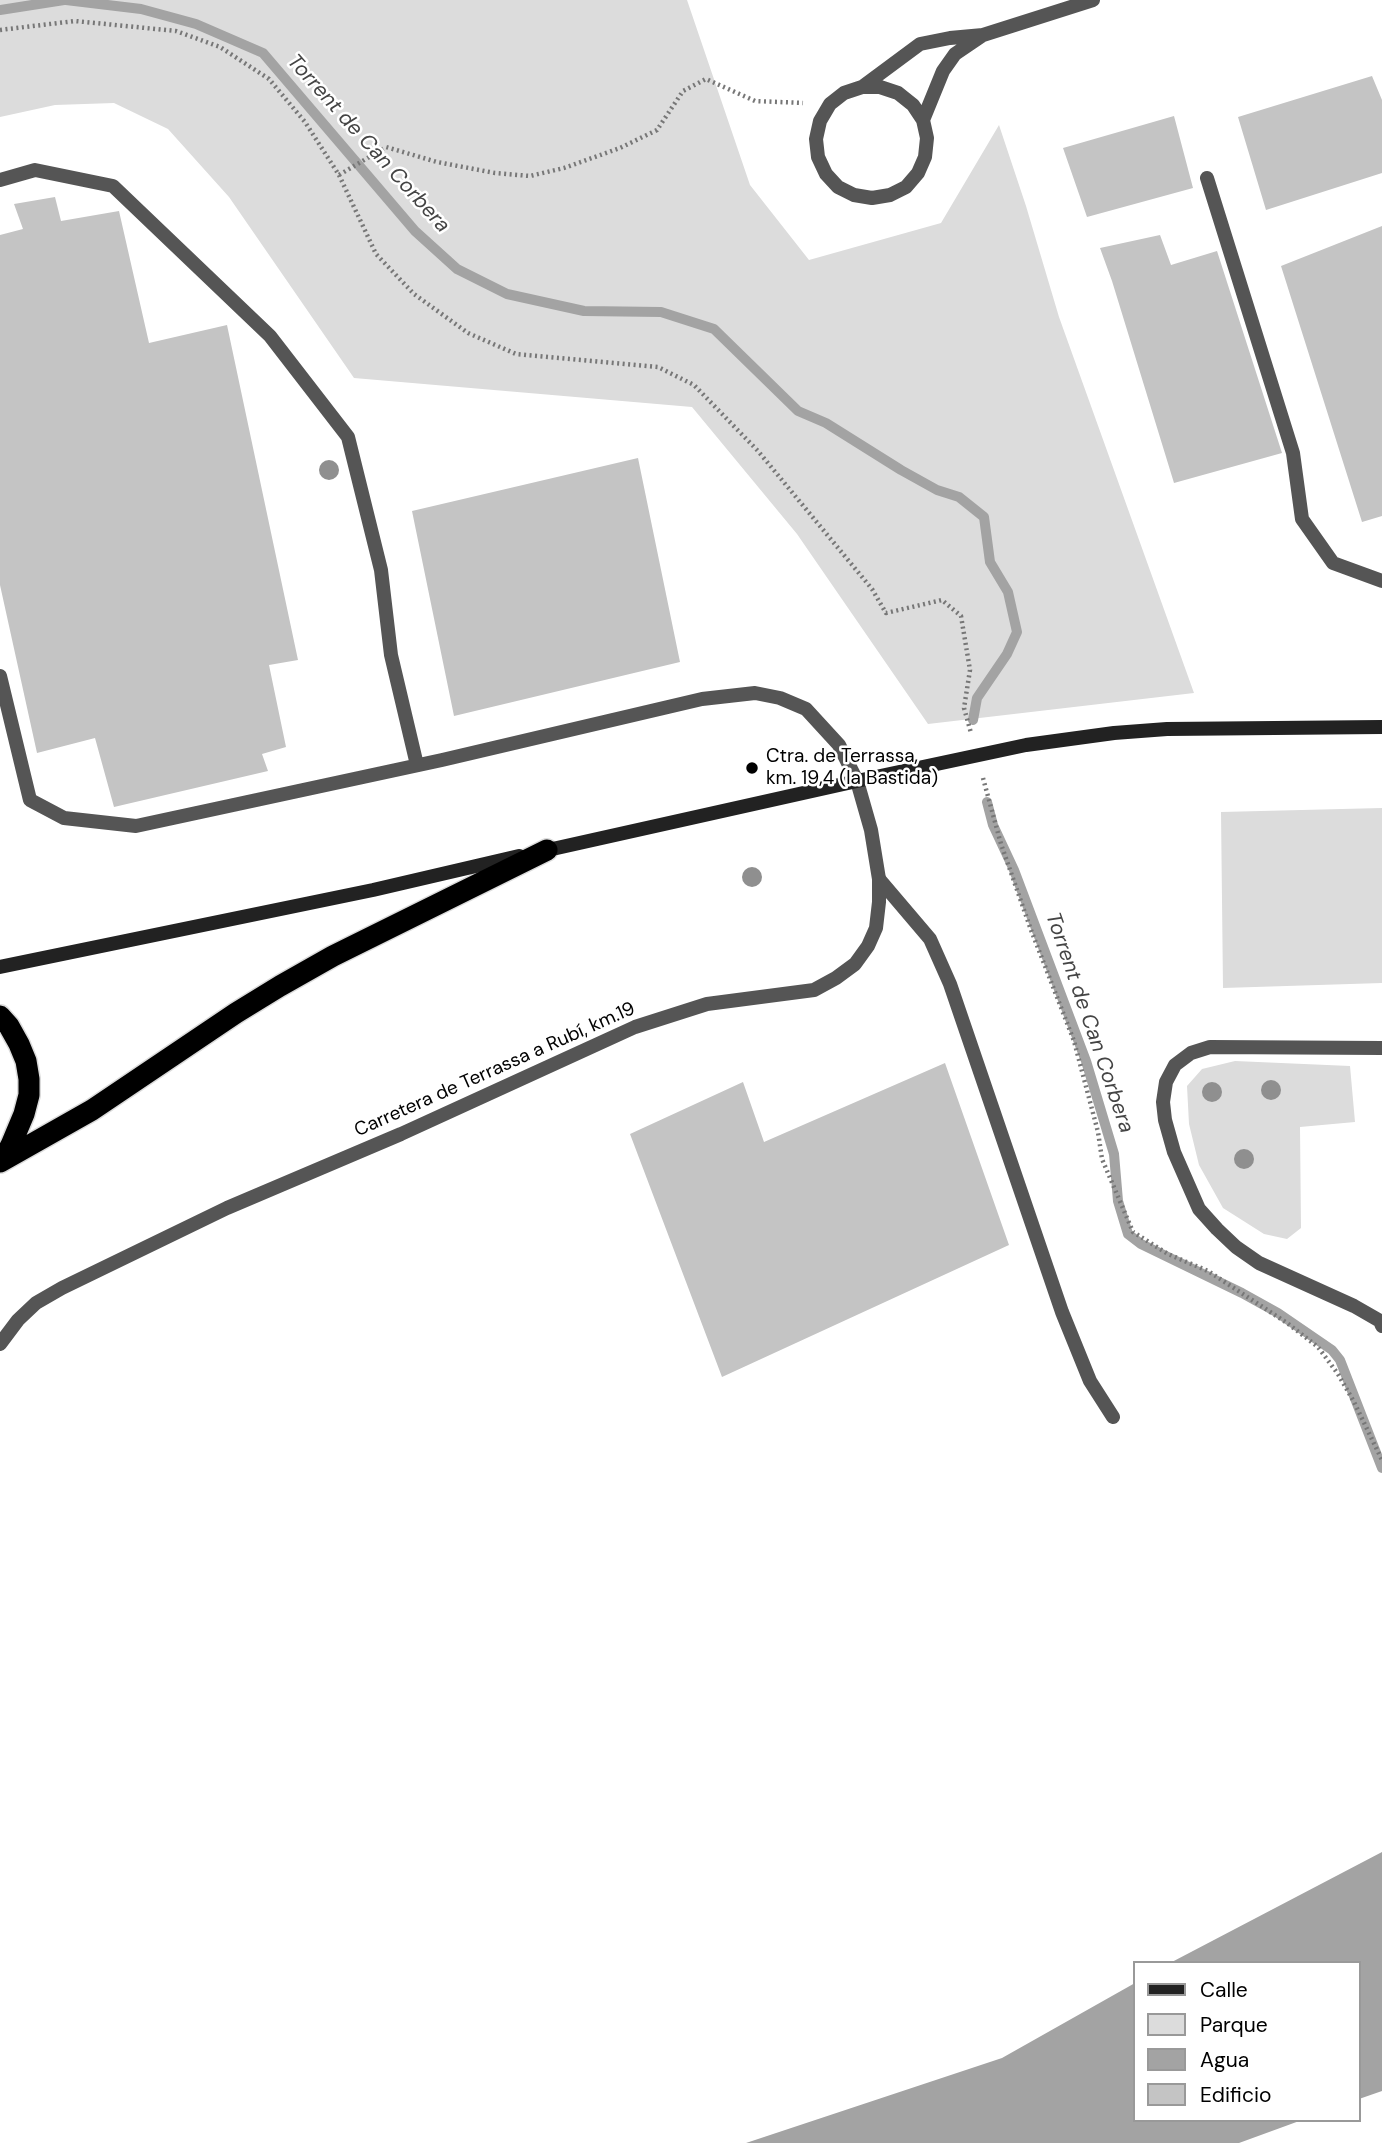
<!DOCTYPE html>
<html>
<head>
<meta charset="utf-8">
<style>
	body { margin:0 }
	#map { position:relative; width:1382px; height:2143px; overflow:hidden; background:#fff; font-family:"DM Sans",sans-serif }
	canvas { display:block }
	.legend { position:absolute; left:1133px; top:1961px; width:228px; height:161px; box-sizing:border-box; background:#fff; border:2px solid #999; margin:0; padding:9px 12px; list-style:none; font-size:21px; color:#000 }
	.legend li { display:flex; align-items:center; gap:14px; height:35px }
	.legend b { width:35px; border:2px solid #999 }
</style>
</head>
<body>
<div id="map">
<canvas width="1382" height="2143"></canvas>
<ul class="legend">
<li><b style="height:9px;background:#222"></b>Calle</li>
<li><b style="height:19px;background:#dcdcdc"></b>Parque</li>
<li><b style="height:19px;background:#a3a3a3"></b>Agua</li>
<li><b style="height:19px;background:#c4c4c4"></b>Edificio</li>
</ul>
</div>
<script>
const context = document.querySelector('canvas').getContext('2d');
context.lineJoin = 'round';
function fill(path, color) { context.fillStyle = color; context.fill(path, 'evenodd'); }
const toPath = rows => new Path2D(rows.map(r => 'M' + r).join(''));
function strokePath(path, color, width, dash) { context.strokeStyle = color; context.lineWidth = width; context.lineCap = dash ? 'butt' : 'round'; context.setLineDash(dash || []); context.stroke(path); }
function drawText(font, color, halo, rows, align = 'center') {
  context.font = font + ' "DM Sans",sans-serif'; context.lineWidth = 5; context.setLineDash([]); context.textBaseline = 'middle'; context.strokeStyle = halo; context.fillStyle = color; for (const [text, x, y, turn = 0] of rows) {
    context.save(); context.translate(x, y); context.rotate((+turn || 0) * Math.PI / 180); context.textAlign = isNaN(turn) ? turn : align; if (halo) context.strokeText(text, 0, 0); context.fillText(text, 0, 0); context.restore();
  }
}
const green = toPath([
	[0,0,687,0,750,185,809,260,941,223,999,125,1026,206,1059,317,1194,693,928,724,797,534,692,407,354,378,229,197,168,129,114,103,55,105,0,117],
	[1382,808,1382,983,1223,988,1221,812],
	[1235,1061,1350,1066,1355,1122,1300,1127,1301,1228,1287,1239,1264,1234,1223,1208,1199,1165,1189,1124,1187,1086,1202,1069]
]);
const water = toPath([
	[1382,1852,1382,2091,1359,2099,1359,1963,1170,1963],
	[1135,1983,1135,2120,1302,2120,1239,2143,746,2143,1002,2058]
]);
const stream = toPath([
	[66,0,141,9,196,24,263,53,415,231,457,269,507,294,584,311,661,312,714,329,798,411,826,423,901,470,937,490,959,497,984,517,990,562,1008,592,1017,632,1007,654,977,698,973,720],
	[0,10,64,0],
	[987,802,993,825,1014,870,1086,1061,1114,1154,1118,1201,1128,1234,1141,1244,1242,1293,1278,1313,1332,1350,1340,1360,1382,1468]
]);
const building = toPath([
	[1372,76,1382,100,1382,173,1266,210,1238,117],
	[1174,116,1193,188,1087,217,1063,148],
	[55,197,61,221,119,211,149,343,227,325,298,660,269,665,286,747,262,754,268,771,114,807,95,738,37,753,0,585,0,235,23,229,14,204],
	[1382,226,1382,516,1362,522,1281,266],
	[1160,235,1171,265,1217,251,1282,453,1174,483,1112,281,1100,248],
	[638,458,680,662,454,716,412,511],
	[945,1063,1009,1245,722,1377,630,1134,743,1082,764,1142]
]);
const path = toPath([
	[0,30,75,21,176,31,220,47,269,79,305,122,339,175,386,147,437,162,495,173,530,176,564,168,620,148,657,130,683,91,706,79,755,101,803,103],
	[339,175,376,254,414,294,468,333,516,354,658,367,694,385,758,451,872,589,886,613,942,600,961,616,970,670,964,708,971,733],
	[983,778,1001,844,1031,930,1074,1041,1098,1132,1102,1159,1133,1232,1168,1254,1208,1271,1287,1323,1318,1347,1338,1374,1354,1402,1382,1460]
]);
const service = toPath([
	[0,180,35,170,113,186,270,336,348,437,381,570,391,655,417,765],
	[0,676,30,800,64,818,136,826,442,760,702,699,755,693,780,698,806,709,839,745,857,781],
	[879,879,930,939,950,984,1062,1312,1090,1381,1113,1417],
	[1382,1048,1210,1047,1191,1053,1175,1065,1166,1082,1163,1102,1165,1120,1174,1152,1199,1209,1217,1229,1236,1247,1259,1263,1354,1306,1380,1321,1382,1326]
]);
const minor = toPath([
	[862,87,880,87,898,93,913,105,923,120,927,138,925,157,918,173,906,187,890,195,872,198,854,195,838,187,826,174,818,157,816,139,820,121,830,104,844,93,862,87,920,44,950,38,983,35,1093,0],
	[923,120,943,71,955,54,983,35],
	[1207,178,1293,453,1302,519,1333,563,1382,581],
	[0,1344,18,1320,36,1303,62,1288,227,1208,401,1134,635,1027,707,1004,814,990,836,978,855,964,868,946,876,928,879,902,879,879,871,830,857,781]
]);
const secondary = toPath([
	[539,852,857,781,1026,745,1114,733,1167,729,1382,727],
	[0,967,373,890,519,856]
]);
const motorway = toPath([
	[0,1016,9,1026,19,1044,26,1061,29,1079,29,1095,24,1114,11,1145,2,1161],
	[0,1162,92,1110,236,1013,280,986,333,956,547,850]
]);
const trees = [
	[329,470],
	[752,877],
	[1271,1090],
	[1212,1092],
	[1244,1159]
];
const markers = [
	[752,768,7,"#000"]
];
const poiNames = [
	["Ctra. de Terrassa,",766,757],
	["km. 19,4 (la Bastida)",766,779]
];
const streetNames = [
	["Carretera de Terrassa a Rubí, km.19",495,1070,-24]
];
const waterNames = [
	["Torrent de Can Corbera",368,144,48],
	["Torrent de Can Corbera",1089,1023,71]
];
fill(green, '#dcdcdc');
fill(water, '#a3a3a3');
strokePath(stream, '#a3a3a3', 10);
fill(building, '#c4c4c4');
strokePath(motorway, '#dbdbdb', 24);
strokePath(path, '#777', 4.5, [2, 3.5]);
strokePath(service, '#555', 14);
strokePath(minor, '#555', 14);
strokePath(secondary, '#222', 14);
strokePath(motorway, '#000', 21);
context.fillStyle = '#8f8f8f';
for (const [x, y] of trees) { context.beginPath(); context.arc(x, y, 10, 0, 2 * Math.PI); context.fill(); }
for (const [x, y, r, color] of markers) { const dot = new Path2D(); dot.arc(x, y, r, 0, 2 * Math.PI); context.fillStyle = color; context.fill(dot); strokePath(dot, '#fff', 2.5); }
drawText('19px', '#000', '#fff', poiNames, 'left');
drawText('19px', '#000', '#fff', streetNames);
drawText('italic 21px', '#444', '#fff', waterNames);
</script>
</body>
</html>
